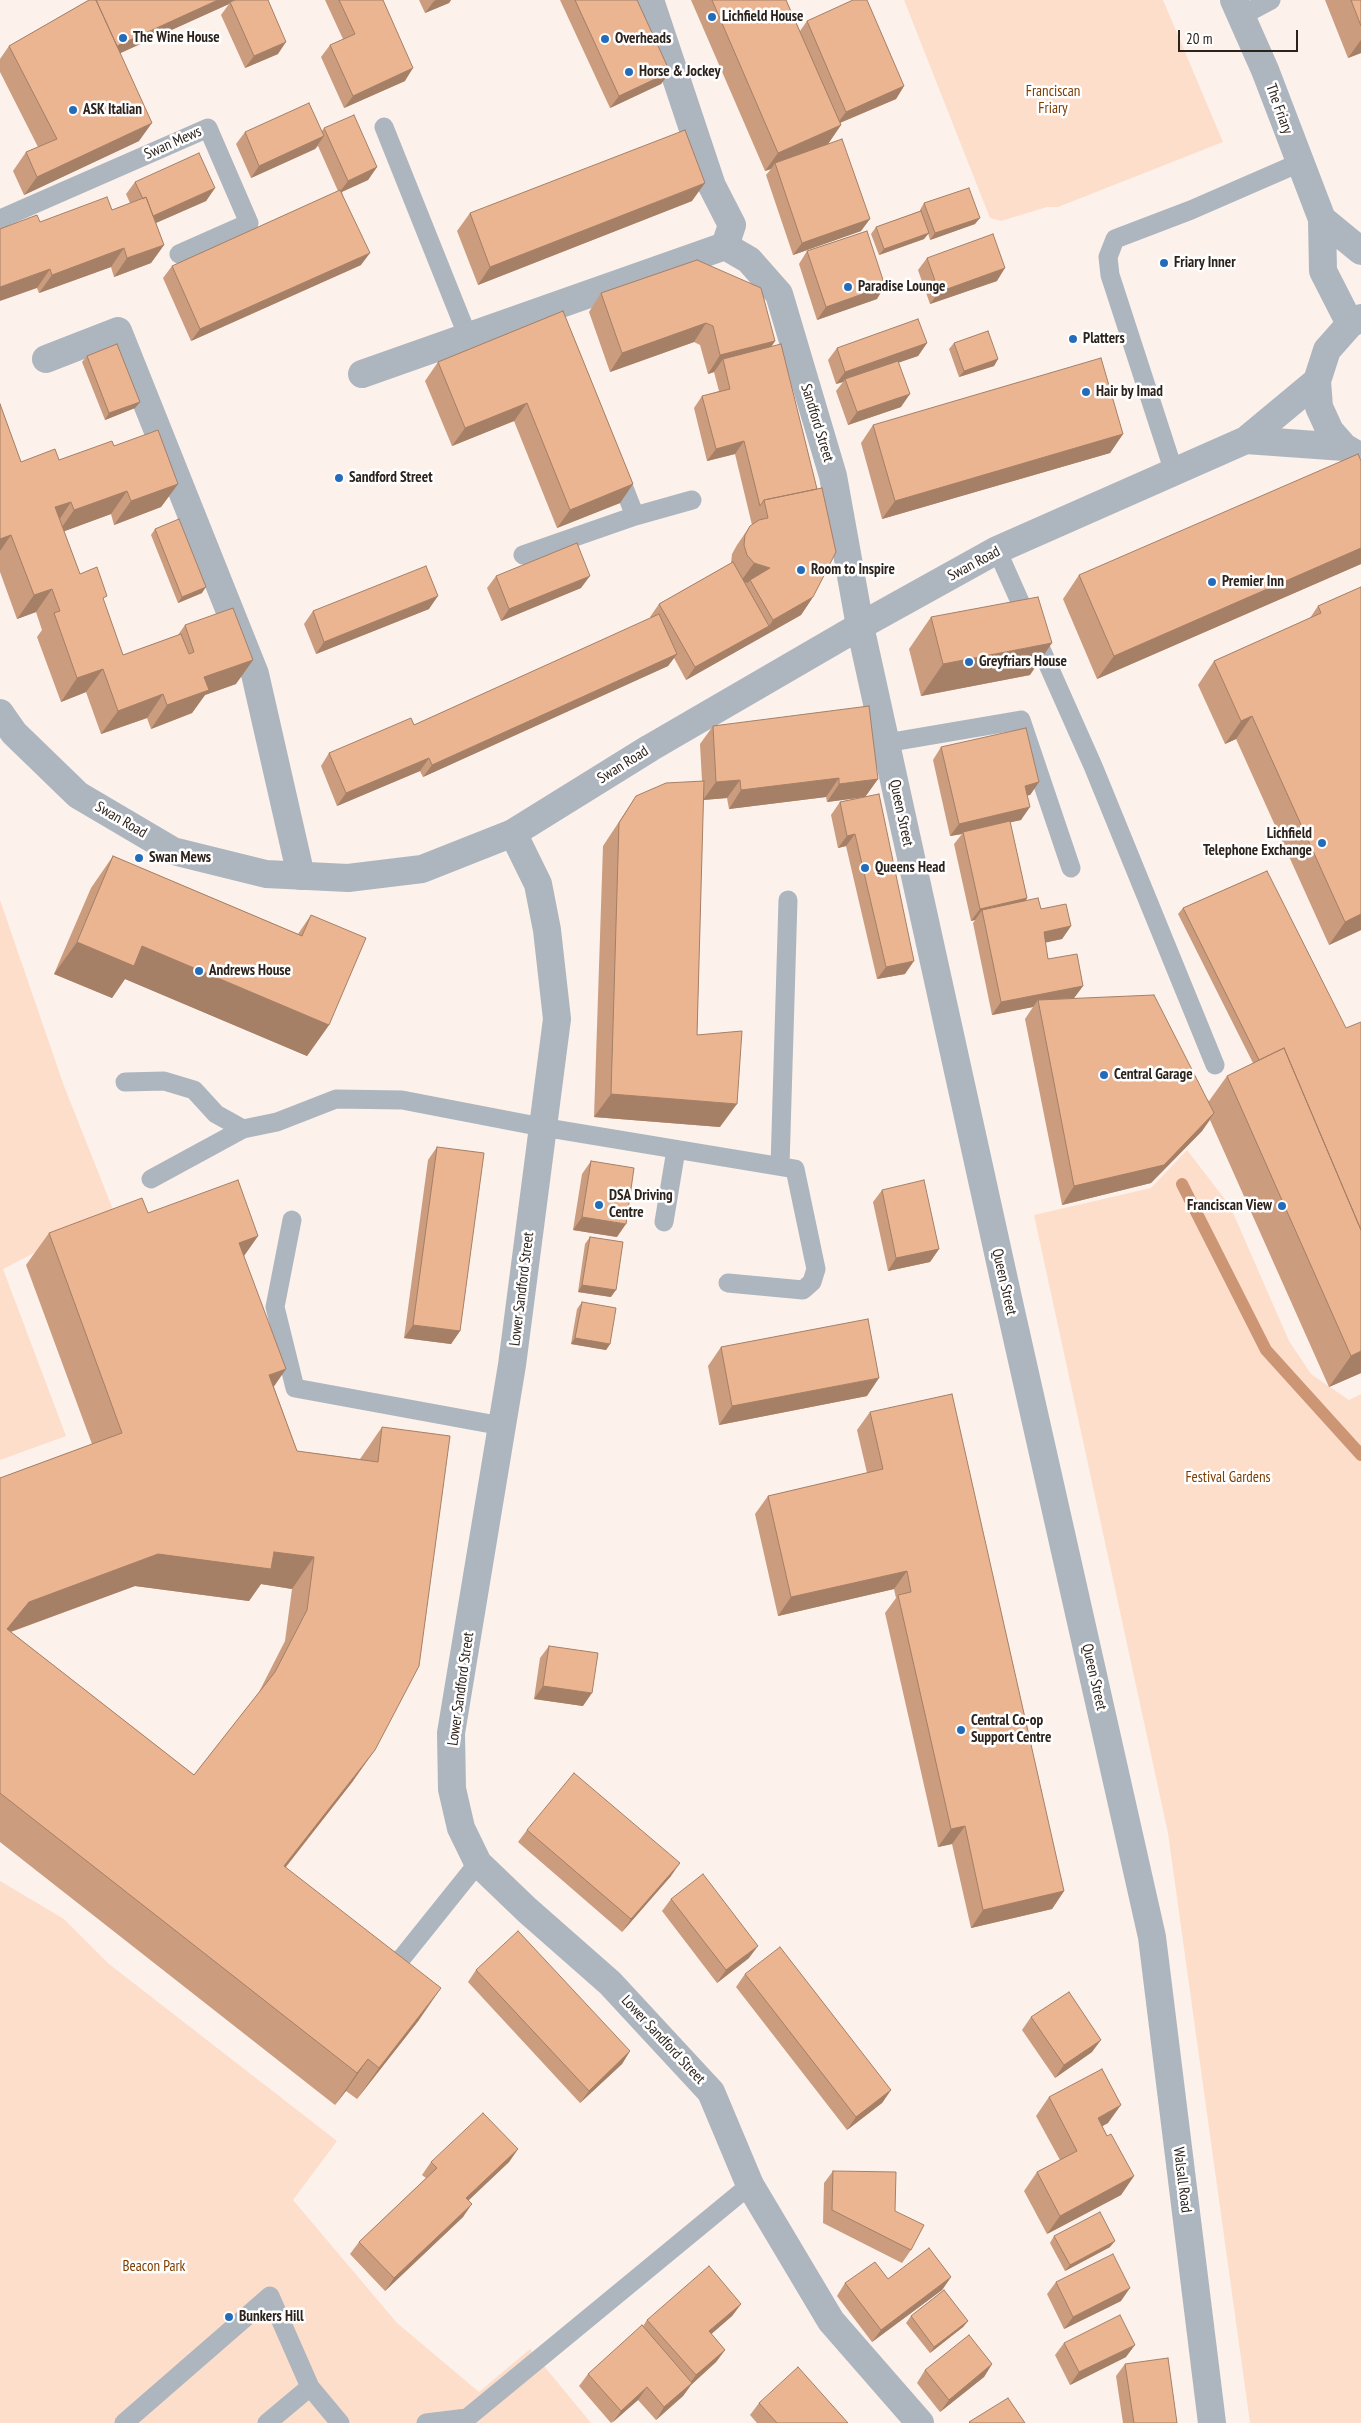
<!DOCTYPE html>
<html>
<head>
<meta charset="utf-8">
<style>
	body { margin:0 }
	#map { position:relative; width:1361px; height:2423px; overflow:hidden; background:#fcf1eb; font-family:"PT Sans Narrow",sans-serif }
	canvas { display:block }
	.scale { position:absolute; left:1178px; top:30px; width:120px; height:22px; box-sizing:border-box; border:2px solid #2d231d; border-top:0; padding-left:6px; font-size:15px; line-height:18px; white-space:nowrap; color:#2d231d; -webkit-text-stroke:4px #fff; paint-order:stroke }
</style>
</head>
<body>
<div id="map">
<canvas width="1361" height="2423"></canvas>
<div class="scale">20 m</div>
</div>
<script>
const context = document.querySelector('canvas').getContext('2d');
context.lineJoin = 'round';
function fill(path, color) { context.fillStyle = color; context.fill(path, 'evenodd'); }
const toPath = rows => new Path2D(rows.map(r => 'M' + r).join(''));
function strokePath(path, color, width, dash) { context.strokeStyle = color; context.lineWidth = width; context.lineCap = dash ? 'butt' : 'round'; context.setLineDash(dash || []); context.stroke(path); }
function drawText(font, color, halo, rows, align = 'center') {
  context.font = font + ' "PT Sans Narrow",sans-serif'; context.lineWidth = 5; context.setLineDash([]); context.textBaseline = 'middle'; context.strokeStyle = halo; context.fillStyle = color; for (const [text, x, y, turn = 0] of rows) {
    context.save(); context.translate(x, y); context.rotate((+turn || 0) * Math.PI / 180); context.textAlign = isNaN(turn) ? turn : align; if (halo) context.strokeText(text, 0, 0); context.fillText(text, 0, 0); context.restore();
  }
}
const green = toPath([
	[904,0,1163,0,1223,142,1058,207,1047,207,1001,221,990,218],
	[0,900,64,1086,114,1212,3,1269,66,1436,0,1460],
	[1187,1150,1230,1206,1289,1341,1311,1374,1349,1400,1361,1394,1361,2423,1250,2423,1168,1833,1034,1215,1151,1188],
	[0,1881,64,1919,109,1964,337,2141,293,2200,397,2323,479,2392,530,2349,591,2423,0,2423]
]);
const stream = toPath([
	[1182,1184,1266,1350,1361,1455]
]);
const service = toPath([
	[1241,16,1271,0],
	[384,127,468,337],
	[0,219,208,128,249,223,179,254],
	[617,470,635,516],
	[1174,472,1110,275,1108,257,1115,239,1191,210,1299,163],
	[997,550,1093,766,1215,1065],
	[523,555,635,516,692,500],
	[886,743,1021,720,1071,868],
	[125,1082,164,1081,194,1090,216,1114,243,1129,277,1122,336,1099,402,1100,542,1127,795,1169,816,1269,812,1282,803,1290,728,1283],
	[780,1166,788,900],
	[151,1179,243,1129],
	[292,1220,275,1307,295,1388,502,1426],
	[664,1222,676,1150],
	[379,1958,390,1962,401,1959,478,1863],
	[124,2423,270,2296,310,2387,340,2423],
	[267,2423,310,2387],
	[426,2423,467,2418,750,2185]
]);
const minor = toPath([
	[650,0,712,186,732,225,725,246],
	[46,359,118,331,255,674,301,876],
	[362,374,725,246,749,260,779,294,833,476,860,626,1008,1298,1152,1937,1212,2423],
	[513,833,538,884,547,930,557,1019,512,1365,451,1733,452,1789,461,1828,478,1863,527,1910,610,1983,711,2092,750,2185,831,2321,920,2423]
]);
const tertiary = toPath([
	[1234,0,1265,70,1322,219,1323,271,1350,324],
	[1322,219,1361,251],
	[1361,318,1350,324,1327,350,1317,381,1319,407,1330,431,1344,447,1361,457],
	[1246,440,1344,447],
	[0,713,14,733,78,795,173,851,266,874,348,878,422,869,513,833,650,748,860,626,997,550,1246,440,1317,381]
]);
const wall = toPath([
	[89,0,268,0,278,54,245,68,221,15,229,4,120,53,139,141,24,195,13,171,26,152,38,147,0,72,0,59,9,46],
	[325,0,383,0,405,81,344,108,321,57,330,45,343,39],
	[419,0,451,0,449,3,425,13],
	[560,0,637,0,670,72,661,84,610,108],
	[691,0,786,0,800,31,807,21,904,86,896,99,840,123,841,125,828,144,861,231,793,255,766,175,771,169,765,171],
	[1325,0,1361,0,1361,53,1348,58],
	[324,128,377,167,368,180,342,192,361,265,191,341,163,278,172,266,338,191,318,146,315,149,251,178,236,144,245,132,322,131],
	[135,182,215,188,206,201,156,223,164,245,151,263,114,277,111,267,39,293,37,288,40,222,112,210,130,203,126,194],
	[692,201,478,285,457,231,470,213],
	[924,203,975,224,930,240,928,233,924,239,879,255,871,234,876,227,920,211,920,210],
	[807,251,877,299,817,320,799,264],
	[927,258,997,281,930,304,918,270],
	[601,293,775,341,771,347,813,597,801,615,686,680,674,658,668,666,423,777,420,771,337,806,321,766,329,753,414,725,651,618,650,617,659,604,731,563,732,554,737,545,750,526,752,525,735,454,707,461,694,408,702,396,719,391,714,372,708,374,700,345,694,342,610,372,589,312],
	[563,311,633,484,620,503,557,528,514,421,452,446,425,381,438,362],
	[927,343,918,356,898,362,901,407,848,425,836,391,843,382,836,384,828,360,837,348],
	[954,343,998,359,994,366,959,377,949,349],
	[87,356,140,402,135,408,105,420,82,362],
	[0,404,21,462,59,460,114,446,178,484,161,507,114,525,111,514,64,531,80,574,104,602,123,655,178,635,185,625,236,684,205,695,192,713,151,729,147,718,101,734,86,692,61,702,37,637,42,630,36,612,17,619,0,572],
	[873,425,1123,434,1110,453,882,519,861,443],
	[1361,461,1361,564,1097,679,1063,599,1079,575],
	[155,529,202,593,178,603,151,535],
	[496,576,581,588,501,621,487,588],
	[1361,587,1361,930,1329,945,1236,739,1225,744,1198,685,1214,661,1310,618,1318,606],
	[429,609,316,654,304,624,313,611],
	[931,617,1030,675,921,696,909,649],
	[713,726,878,779,865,797,827,802,826,797,729,809,727,798,703,800,697,1035,720,1127,594,1117,603,846,636,796,702,781,700,744],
	[941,747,1039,782,1030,795,1027,795,1021,820,1010,822,1027,898,1026,901,1071,926,1062,939,1045,942,1048,959,1083,986,1074,998,1209,1101,1227,1076,1253,1063,1178,914,1183,908,1267,871,1361,1373,1329,1387,1210,1120,1202,1131,1151,1183,1062,1205,1025,1019,1033,1007,992,1015,973,923,975,920,971,921,954,844,962,834,950,836,933,760],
	[879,794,905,974,877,979,846,846,838,848,831,815,840,802],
	[113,856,298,934,311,915,329,1025,307,1056,125,979,112,998,54,974,91,888],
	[437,1147,460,1331,451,1344,404,1338,428,1160],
	[591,1161,617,1237,573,1230,582,1174],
	[882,1190,939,1249,930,1262,888,1271,873,1202],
	[148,1213,258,1236,244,1256,274,1387,297,1451,360,1459,382,1427,353,1781,286,1867,419,2020,357,2099,346,2091,335,2105,0,1842,0,1478,92,1444,26,1265,49,1233],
	[261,1584,292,1589,285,1641,258,1694,194,1775,11,1632,135,1586,249,1601],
	[590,1237,611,1297,578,1292,585,1244],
	[582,1302,610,1344,606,1350,571,1344,577,1309],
	[721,1347,867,1396,719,1425,708,1366],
	[870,1412,1064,1891,1052,1909,971,1928,952,1844,938,1847,885,1613,896,1598,894,1589,778,1616,755,1514,768,1496,867,1473,857,1430],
	[549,1646,583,1706,534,1699,540,1658],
	[527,1830,671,1876,622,1932,518,1842],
	[671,1899,749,1958,717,1983,662,1911],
	[476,1970,630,2051,622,2064,580,2103,468,1982],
	[745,1974,891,2090,882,2103,847,2130,736,1987],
	[1031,2017,1092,2052,1055,2078,1022,2030],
	[1049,2097,1108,2123,1102,2126,1107,2136,1134,2176,1121,2195,1047,2234,1024,2191,1037,2172,1060,2160,1036,2116],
	[518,2149,509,2162,468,2201,463,2217,385,2291,350,2254,359,2242,426,2178,422,2175,431,2162],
	[833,2171,895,2211,911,2250,902,2263,823,2223,824,2183],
	[1054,2236,1110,2247,1065,2271,1050,2243],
	[951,2277,942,2290,872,2342,837,2296,845,2283,888,2279],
	[1056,2282,1121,2301,1064,2329,1047,2294],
	[741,2304,732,2316,711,2334,725,2350,716,2362,691,2385,683,2396,656,2420,638,2400,611,2423,579,2386,588,2374,643,2326,647,2320],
	[911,2316,968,2321,963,2327,930,2353,906,2323],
	[1064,2343,1126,2357,1070,2385,1055,2355],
	[992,2364,984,2377,940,2412,917,2383,925,2370],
	[1125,2364,1177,2423,1123,2423,1116,2376],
	[759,2403,848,2423,757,2423,750,2415]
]);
const shadedWall = toPath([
	[218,0,238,0,230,2,229,4,103,61,112,48],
	[436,0,451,0,449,3,425,13,434,1],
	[1361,40,1361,53,1348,58],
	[286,42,278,54,245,68,254,56],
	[413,68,405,81,344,108,353,96],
	[670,72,661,84,610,108,619,96],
	[904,86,896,99,837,124,846,112],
	[152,123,139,141,24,195,37,177],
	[841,125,828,144,775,163,771,169,765,171,778,153],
	[324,136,315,149,251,178,259,166],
	[377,167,368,180,339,193,348,181],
	[705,183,692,201,478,285,490,267],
	[215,188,206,201,142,229,151,217],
	[980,218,975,224,930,240,935,233],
	[870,219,861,231,793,255,802,243],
	[929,233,924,239,879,255,884,249],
	[164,245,151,263,114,277,127,258],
	[124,248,111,267,39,293,52,275],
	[370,253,361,265,191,341,200,329],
	[1005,268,997,281,930,304,939,292],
	[50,269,37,288,0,301,0,287],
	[885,286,877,299,817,320,826,307],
	[706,323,694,342,610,372,622,353],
	[775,341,762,360,723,359,714,372,708,374,720,355],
	[927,343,918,356,846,381,845,379,843,382,836,384,845,372],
	[998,359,994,366,959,377,964,371],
	[910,394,901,407,848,425,857,412],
	[140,402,135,408,105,420,109,413],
	[527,403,514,421,452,446,465,428],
	[1123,434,1110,453,882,519,895,501],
	[744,441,735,454,707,461,716,449],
	[178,484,161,507,114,525,131,501],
	[633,484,620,503,557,528,570,510],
	[127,491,111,514,57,534,74,510],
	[71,502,55,526,55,507],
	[11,535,0,551,0,539],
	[1361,548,1361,564,1097,679,1114,656],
	[754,563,770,568,750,580,748,583,741,581],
	[590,576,581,588,501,621,509,609],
	[206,587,202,593,178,603,182,597],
	[52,589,36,612,17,619,34,595],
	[438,596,429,609,316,654,324,642],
	[813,597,801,615,686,680,695,667,769,626,773,620],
	[1052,643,1030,675,921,696,943,664],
	[677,654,668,666,423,777,432,765],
	[253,660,236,684,205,695,192,713,151,729,167,705,204,677],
	[103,669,86,692,61,702,77,678],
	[163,694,147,718,101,734,118,711],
	[1252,716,1236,739,1225,744,1241,721],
	[429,758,420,771,337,806,346,793],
	[839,778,826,797,729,809,741,790],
	[878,779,865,797,827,802,839,784],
	[740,780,727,798,703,800,716,782],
	[1039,782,1030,795,1016,798,1025,786],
	[1030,807,1021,820,963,833,963,832,962,834,950,836,959,824],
	[855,834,846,846,838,848,847,836],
	[1027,898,1019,911,982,910,975,920,971,921,980,909],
	[1361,914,1361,930,1329,945,1345,922],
	[1071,926,1062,939,1035,945,1044,932],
	[77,942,142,946,329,1025,307,1056,125,979,112,998,54,974],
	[914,961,905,974,877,979,886,967],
	[1083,986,1074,998,1038,1000,1033,1007,992,1015,1001,1002],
	[611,1094,737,1104,720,1127,594,1117],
	[1214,1113,1202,1131,1151,1183,1062,1205,1074,1186],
	[582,1217,626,1224,617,1237,573,1230],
	[258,1236,236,1267,239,1243],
	[939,1249,930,1262,888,1271,896,1258],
	[582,1285,616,1290,611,1297,578,1292],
	[413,1325,460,1331,451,1344,404,1338],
	[575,1338,610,1344,606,1350,571,1344],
	[1361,1351,1361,1373,1329,1387,1351,1356],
	[286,1369,264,1401,269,1375],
	[879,1378,867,1396,719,1425,732,1406],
	[274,1552,314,1557,292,1589,261,1584,249,1601,135,1586,7,1633,7,1629,29,1602,158,1554],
	[907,1571,894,1589,778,1616,791,1597],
	[543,1686,592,1693,583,1706,534,1699],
	[375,1750,353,1781,262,1897,284,1866],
	[965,1826,952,1844,938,1847,951,1829],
	[680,1863,671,1876,622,1932,631,1919],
	[1064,1891,1052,1909,971,1928,983,1910],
	[758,1946,749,1958,717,1983,726,1970],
	[441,1988,419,2020,357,2099,379,2068],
	[1101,2040,1092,2052,1055,2078,1064,2065],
	[630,2051,622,2064,580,2103,589,2091],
	[368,2059,346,2091,335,2105,357,2073],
	[891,2090,882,2103,847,2130,856,2117],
	[1121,2105,1108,2123,1085,2136,1098,2118],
	[518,2149,509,2162,457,2211,466,2198],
	[1134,2176,1121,2195,1047,2234,1060,2216],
	[472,2204,463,2217,385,2291,394,2278],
	[1115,2241,1110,2247,1065,2271,1070,2265],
	[951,2277,942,2290,872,2342,881,2330],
	[1130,2288,1121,2301,1064,2329,1073,2317],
	[741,2304,732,2316,700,2344,709,2331],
	[968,2321,963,2327,930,2353,934,2347],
	[1135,2345,1126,2357,1070,2385,1079,2372],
	[725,2350,716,2362,691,2385,683,2396,656,2420,664,2407,688,2386,696,2375],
	[992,2364,984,2377,940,2412,949,2400],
	[647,2387,638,2400,612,2423,621,2411]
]);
const building = toPath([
	[89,0,96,0,152,123,37,177,26,152,57,139,9,46,89,0],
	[96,0,218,0,117,46,96,0],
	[235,0,268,0,286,42,254,56,230,2,235,0],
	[339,0,383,0,413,68,353,96,330,45,355,34,339,0],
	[575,0,637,0,670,72,619,96,575,0],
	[712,0,786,0,841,125,778,153,712,0],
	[853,0,867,0,904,86,846,112,807,21,853,0],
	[1351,0,1361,0,1361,26,1351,0],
	[309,103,324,136,259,166,245,132,309,103],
	[354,115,377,167,348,181,324,128,354,115],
	[685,130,705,183,490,267,470,213,685,130],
	[842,139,870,219,802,243,775,163,842,139],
	[199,153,215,188,153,216,146,197,143,199,135,182,199,153],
	[969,188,980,218,935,233,924,203,969,188],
	[340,190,370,253,200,329,172,266,340,190],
	[107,197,112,210,146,197,164,245,127,258,124,248,52,275,50,269,0,287,0,229,37,215,40,222,107,197],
	[921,211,929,233,884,249,876,227,921,211],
	[867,231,885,286,826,307,807,251,867,231],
	[993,234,1005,268,939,292,927,258,993,234],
	[697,260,761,288,775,341,720,355,713,326,706,323,622,353,601,293,697,260],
	[563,311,633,484,570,510,527,403,465,428,438,362,563,311],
	[918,319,927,343,845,372,837,348,918,319],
	[988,331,998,359,964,371,954,343,988,331],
	[117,344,140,402,109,413,87,356,117,344],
	[781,344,817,489,764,500,760,506,744,441,716,449,702,396,730,389,723,359,781,344],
	[1101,358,1123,434,895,501,873,425,1101,358],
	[898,361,910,394,857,412,845,379,898,361],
	[0,404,21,462,55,449,59,460,112,441,114,446,158,430,178,484,131,501,127,491,74,510,71,502,55,507,80,574,97,567,107,596,103,598,123,655,181,634,189,654,194,652,185,625,233,608,253,660,204,677,209,690,167,705,163,694,118,711,103,669,77,678,54,613,60,611,52,589,34,595,11,535,0,539,0,404],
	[1358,454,1361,461,1361,548,1114,656,1079,575,1358,454],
	[822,488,836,552,813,597,773,620,750,580,770,568,754,563,747,555,744,545,745,535,750,526,759,520,768,518,764,500,822,488],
	[179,519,206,587,182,597,155,529,179,519],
	[577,543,590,576,509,609,496,576,577,543],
	[733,562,769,626,695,667,659,604,733,562],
	[426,566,438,596,324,642,313,611,426,566],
	[1361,587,1361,914,1345,922,1252,716,1241,721,1214,661,1321,613,1318,606,1361,587],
	[1038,597,1052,643,943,664,931,617,1038,597],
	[659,614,677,654,432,765,429,758,346,793,329,753,411,718,414,725,659,614],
	[869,706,878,779,839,784,839,778,741,790,740,780,716,782,713,726,869,706],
	[1026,728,1039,782,1025,786,1030,807,959,824,941,747,1026,728],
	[704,781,697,1035,742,1031,737,1104,611,1094,619,823,636,796,666,783,704,781],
	[879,794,914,961,886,967,855,834,847,836,840,802,879,794],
	[1010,821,1027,898,980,909,963,832,1010,821],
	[113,856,302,936,311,915,366,938,329,1025,142,946,134,966,77,942,113,856],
	[1267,871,1346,1028,1361,1022,1361,1230,1284,1048,1259,1060,1183,908,1267,871],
	[1038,898,1041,909,1066,904,1071,926,1044,932,1048,959,1077,954,1083,986,1001,1002,982,910,1038,898],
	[1154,995,1214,1113,1164,1165,1074,1186,1038,1000,1154,995],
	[1284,1048,1361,1230,1361,1351,1351,1356,1227,1076,1284,1048],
	[437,1147,484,1153,460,1331,413,1325,437,1147],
	[591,1161,634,1168,626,1224,582,1217,591,1161],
	[238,1180,258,1236,239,1243,286,1369,269,1375,297,1451,378,1462,382,1427,450,1436,419,1666,375,1750,284,1866,441,1988,379,2068,368,2059,357,2073,0,1793,0,1478,122,1433,49,1233,142,1198,148,1213,238,1180],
	[274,1552,314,1557,307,1610,275,1672,194,1775,7,1629,29,1602,158,1554,271,1569,274,1552],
	[924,1180,939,1249,896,1258,882,1190,924,1180],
	[590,1237,623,1242,616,1290,582,1285,590,1237],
	[582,1302,616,1308,610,1344,575,1338,582,1302],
	[868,1319,879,1378,732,1406,721,1347,868,1319],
	[952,1394,1064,1891,983,1910,965,1826,951,1829,898,1595,911,1592,907,1571,791,1597,768,1496,883,1469,870,1412,952,1394],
	[549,1646,598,1653,592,1693,543,1686,549,1646],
	[574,1773,680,1863,631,1919,527,1830,574,1773],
	[703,1874,758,1946,726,1970,671,1899,703,1874],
	[518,1931,630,2051,589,2091,476,1970,518,1931],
	[780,1947,891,2090,856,2117,745,1974,780,1947],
	[1069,1992,1101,2040,1064,2065,1031,2017,1069,1992],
	[1102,2069,1121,2105,1098,2118,1107,2136,1111,2134,1134,2176,1060,2216,1037,2172,1077,2151,1049,2097,1102,2069],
	[483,2113,518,2149,466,2198,472,2204,394,2278,359,2242,437,2168,431,2162,483,2113],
	[833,2171,896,2172,895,2211,924,2225,911,2250,832,2210,833,2171],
	[1100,2212,1115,2241,1070,2265,1054,2236,1100,2212],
	[929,2248,951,2277,881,2330,845,2283,875,2262,888,2279,929,2248],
	[1113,2254,1130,2288,1073,2317,1056,2282,1113,2254],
	[709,2266,741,2304,709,2331,725,2350,696,2375,647,2320,709,2266],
	[944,2290,968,2321,934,2347,911,2316,944,2290],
	[1120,2315,1135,2345,1079,2372,1064,2343,1120,2315],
	[642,2325,692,2383,664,2407,647,2387,621,2411,588,2374,642,2325],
	[969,2335,992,2364,949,2400,925,2370,969,2335],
	[1168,2358,1177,2423,1134,2423,1125,2364,1168,2358],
	[798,2367,848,2423,777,2423,759,2403,798,2367],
	[1008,2398,1025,2423,970,2423,969,2422,1008,2398]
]);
const markers = [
	[712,17,5,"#236cbc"],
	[123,38,5,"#236cbc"],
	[605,39,5,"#236cbc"],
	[629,72,5,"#236cbc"],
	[73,110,5,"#236cbc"],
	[1164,263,5,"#236cbc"],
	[848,287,5,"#236cbc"],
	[1073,339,5,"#236cbc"],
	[1086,392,5,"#236cbc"],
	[339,478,5,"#236cbc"],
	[801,570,5,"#236cbc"],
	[1212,582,5,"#236cbc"],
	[969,662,5,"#236cbc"],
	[1322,843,5,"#236cbc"],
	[139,858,5,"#236cbc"],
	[865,868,5,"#236cbc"],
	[199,971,5,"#236cbc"],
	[1104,1075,5,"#236cbc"],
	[599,1205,5,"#236cbc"],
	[1282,1206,5,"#236cbc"],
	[961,1730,5,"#236cbc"],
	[229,2317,5,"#236cbc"]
];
const poiNames = [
	["Lichfield House",722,17],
	["The Wine House",133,38],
	["Overheads",615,39],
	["Horse & Jockey",639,72],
	["ASK Italian",83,110],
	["Friary Inner",1174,263],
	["Paradise Lounge",858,287],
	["Platters",1083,339],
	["Hair by Imad",1096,392],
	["Sandford Street",349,478],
	["Room to Inspire",811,570],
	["Premier Inn",1222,582],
	["Greyfriars House",979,662],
	["Lichfield",1312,834,"right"],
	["Telephone Exchange",1312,851,"right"],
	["Swan Mews",149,858],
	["Queens Head",875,868],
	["Andrews House",209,971],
	["Central Garage",1114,1075],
	["DSA Driving",609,1196],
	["Centre",609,1213],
	["Franciscan View",1272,1206,"right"],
	["Central Co-op",971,1721],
	["Support Centre",971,1738],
	["Bunkers Hill",239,2317]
];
const parkNames = [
	["Franciscan",1053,92],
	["Friary",1053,109],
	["Festival Gardens",1228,1478],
	["Beacon Park",154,2267]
];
const streetNames = [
	["The Friary",1279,109,70],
	["Swan Mews",173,143,-24],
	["Sandford Street",817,423,73],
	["Swan Road",974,564,-28],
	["Swan Road",623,765,-32],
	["Queen Street",901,813,78],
	["Swan Road",121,820,30],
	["Queen Street",1004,1282,77],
	["Lower Sandford Street",522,1289,-83],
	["Queen Street",1094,1677,77],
	["Lower Sandford Street",461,1689,-82],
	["Lower Sandford Street",663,2040,47],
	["Walsall Road",1182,2180,83]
];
fill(green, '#fddecb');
strokePath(stream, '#cc9674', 12);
strokePath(service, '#adb5bf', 19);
strokePath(minor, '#adb5bf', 28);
strokePath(tertiary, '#adb5bf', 28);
fill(wall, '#cb9c7e');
fill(shadedWall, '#a57f66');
fill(building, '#ecb592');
strokePath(building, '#a57f66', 1);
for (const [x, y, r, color] of markers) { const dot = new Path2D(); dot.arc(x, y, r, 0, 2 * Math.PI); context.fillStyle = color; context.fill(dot); strokePath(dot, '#fff', 2); }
drawText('bold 15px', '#2d231d', '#fff', poiNames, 'left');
drawText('15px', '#7d3c00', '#fff', parkNames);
drawText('15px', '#2d231d', '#fff', streetNames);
</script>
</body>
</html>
